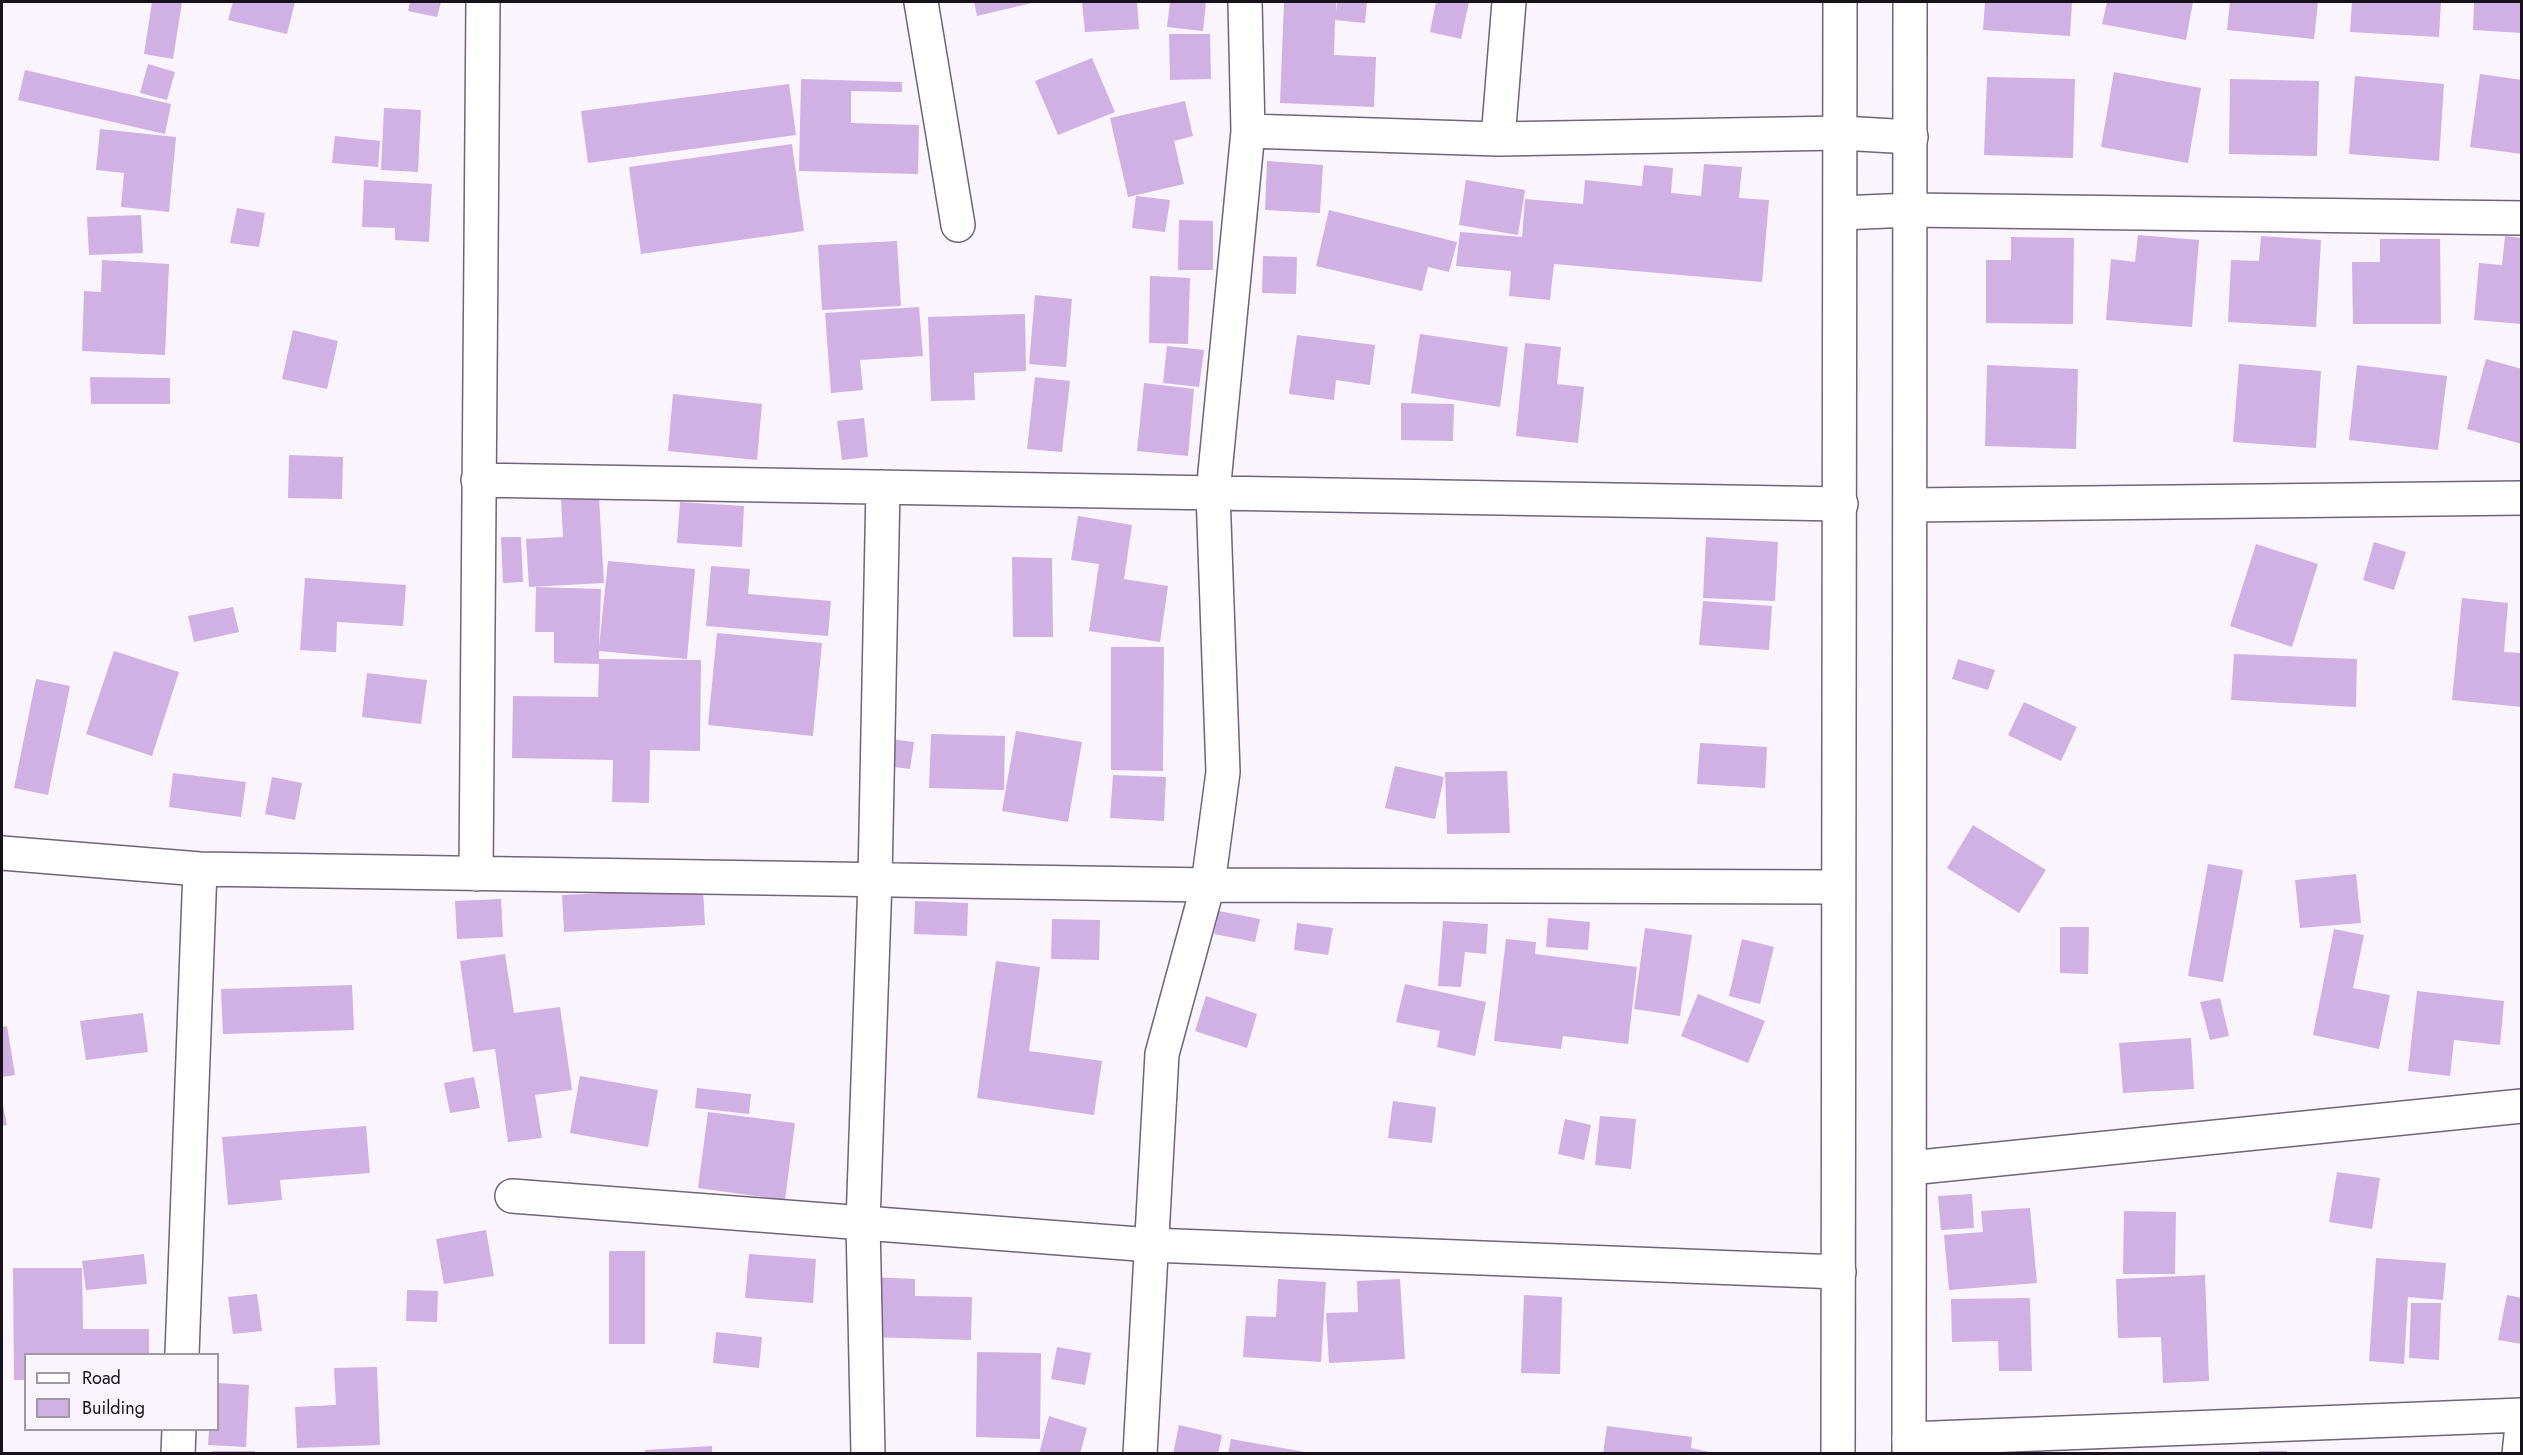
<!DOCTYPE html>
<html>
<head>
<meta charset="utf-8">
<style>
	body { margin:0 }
	#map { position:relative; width:2523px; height:1455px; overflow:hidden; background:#faf4fd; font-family:Jost,sans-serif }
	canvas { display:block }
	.frame { position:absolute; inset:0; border:3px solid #17121a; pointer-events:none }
	.legend { position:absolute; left:24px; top:1353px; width:195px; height:78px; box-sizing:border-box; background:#faf4fd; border:2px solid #9f9aa2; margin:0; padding:8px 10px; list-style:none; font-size:18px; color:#17121a }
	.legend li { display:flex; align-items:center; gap:12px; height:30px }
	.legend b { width:30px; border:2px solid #9f9aa2 }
</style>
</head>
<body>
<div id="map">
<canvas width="2523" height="1455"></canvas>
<div class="frame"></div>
<ul class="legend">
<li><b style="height:8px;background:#fff"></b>Road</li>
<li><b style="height:16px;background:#d1b0e4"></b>Building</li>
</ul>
</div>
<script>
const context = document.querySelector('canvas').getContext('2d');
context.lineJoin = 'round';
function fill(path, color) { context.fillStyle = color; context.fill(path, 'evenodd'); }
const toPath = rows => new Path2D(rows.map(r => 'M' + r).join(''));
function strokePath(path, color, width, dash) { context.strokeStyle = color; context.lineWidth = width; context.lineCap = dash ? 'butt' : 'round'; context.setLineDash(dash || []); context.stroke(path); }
const building = toPath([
	[152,2,182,2,173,59,144,54],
	[233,2,295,2,287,34,228,20],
	[410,2,441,2,437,17,408,11],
	[974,2,1036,2,977,16],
	[1082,2,1137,2,1139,29,1085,32],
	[1170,2,1206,2,1203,31,1167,27],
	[1284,2,1336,2,1336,13,1337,2,1367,2,1365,23,1335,20,1334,55,1376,57,1374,107,1280,103],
	[1436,2,1469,2,1461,39,1430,32],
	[1985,2,2072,2,2070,36,1983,30],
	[2107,2,2193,2,2186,40,2102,24],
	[2230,2,2318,2,2314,39,2227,30],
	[2352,2,2441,2,2439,37,2350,32],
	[2474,2,2522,2,2522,33,2473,30],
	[1169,34,1210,34,1211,79,1170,80],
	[1092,58,1115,112,1058,135,1035,81],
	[148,64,175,72,167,100,140,93],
	[25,70,171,104,165,134,18,100],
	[2114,72,2201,88,2188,163,2101,147],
	[2480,74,2522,80,2522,154,2470,147],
	[2355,76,2444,84,2439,161,2349,154],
	[1987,77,2075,79,2073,158,1984,155],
	[801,79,902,82,902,92,851,91,851,123,919,125,918,174,799,171],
	[2230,79,2319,81,2317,156,2229,154],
	[789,84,796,135,588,163,581,111],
	[1185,101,1193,136,1174,141,1184,184,1128,197,1110,118],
	[384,108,421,110,418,172,381,170],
	[100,129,176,137,169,212,121,207,124,173,96,170],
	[335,136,380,141,378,167,332,163],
	[792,144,804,231,641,254,629,167],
	[1267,161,1323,165,1320,213,1265,210],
	[1704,164,1742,167,1739,198,1769,200,1762,282,1554,264,1550,300,1509,296,1511,271,1456,266,1460,232,1522,237,1525,199,1583,204,1585,180,1642,186,1644,165,1673,168,1671,193,1701,196],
	[364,180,432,184,429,242,395,240,395,228,362,227],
	[1466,180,1525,190,1518,235,1459,225],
	[1136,196,1170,200,1165,232,1132,228],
	[237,208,265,213,259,247,230,243],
	[1329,210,1457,242,1449,272,1428,267,1422,291,1316,266],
	[141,215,143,253,89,255,87,217],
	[1179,220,1213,221,1213,270,1178,270],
	[2138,235,2199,240,2192,327,2106,320,2111,259,2135,262],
	[2261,236,2321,240,2316,327,2228,322,2231,260,2259,261],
	[2505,236,2522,238,2522,324,2474,320,2479,263,2502,265],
	[2011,237,2074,238,2073,324,1986,323,1986,260,2011,260],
	[2380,239,2440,239,2441,324,2353,324,2352,262,2380,262],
	[897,241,901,306,822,310,818,245],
	[1263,256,1297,257,1296,294,1262,293],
	[102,260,169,264,165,355,82,351,84,291,101,292],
	[1150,276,1190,278,1188,344,1149,343],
	[1035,295,1072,299,1066,367,1029,364],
	[919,307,923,356,860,360,863,390,831,393,825,313],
	[1025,314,1026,371,974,373,975,400,931,401,928,317],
	[293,330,338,341,327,389,282,379],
	[1420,334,1508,347,1500,407,1411,393],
	[1297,335,1375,345,1370,385,1336,380,1334,400,1289,394],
	[1525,343,1561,347,1557,384,1584,387,1578,443,1516,436],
	[1167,346,1204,350,1199,387,1163,383],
	[2486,359,2522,369,2522,444,2467,429],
	[2239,364,2321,371,2316,448,2233,442],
	[1987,365,2078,369,2076,449,1985,446],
	[2357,365,2447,376,2438,450,2349,440],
	[90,377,170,378,170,404,91,404],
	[1035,377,1070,381,1062,452,1027,449],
	[1144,383,1194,389,1188,456,1137,451],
	[673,394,762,404,757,460,668,451],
	[1401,403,1454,404,1453,441,1401,440],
	[864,418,868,457,842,460,837,421],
	[289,455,343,457,342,499,288,498],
	[599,498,604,583,529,587,526,539,563,537,561,500],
	[680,502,744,506,742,547,677,543],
	[1078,516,1132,525,1124,579,1168,586,1160,642,1089,631,1099,564,1071,560],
	[501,537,521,537,523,582,503,583],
	[1706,537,1778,542,1775,601,1703,598],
	[2374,542,2406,552,2394,590,2363,580],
	[2256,544,2318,564,2292,647,2230,626],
	[1012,557,1052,558,1053,637,1013,637],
	[608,561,695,569,687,659,599,651,599,659,701,660,700,751,650,750,649,803,612,802,613,760,512,758,513,696,598,697,599,664,554,663,554,632,535,632,536,587,601,589,599,647],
	[711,566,750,569,748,594,831,601,828,636,706,626],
	[305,578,406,585,403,626,337,622,336,652,300,650],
	[2462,598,2508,603,2504,652,2522,653,2522,707,2452,700],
	[1703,601,1772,606,1769,650,1699,645],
	[233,607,239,632,194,642,188,616],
	[717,633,822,643,813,736,708,725],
	[1111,647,1164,647,1163,771,1111,770],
	[114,651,179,672,152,756,86,734],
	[2234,654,2357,659,2356,707,2231,700],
	[1958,659,1995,670,1988,690,1952,679],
	[367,673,427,680,421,724,362,717],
	[36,679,70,686,48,795,14,788],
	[2024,702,2077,727,2061,761,2008,735],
	[1016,731,1082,742,1068,822,1002,811],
	[931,734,1005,736,1004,790,929,788],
	[882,738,914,742,910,769,879,765],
	[1700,743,1767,747,1765,788,1697,784],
	[1395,766,1444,777,1435,819,1385,808],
	[1507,771,1510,833,1447,834,1445,772],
	[173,773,246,782,241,817,169,807],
	[1113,775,1166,777,1164,821,1110,818],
	[272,777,302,783,295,820,265,814],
	[1973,825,2046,870,2019,913,1947,868],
	[2208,864,2243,870,2223,982,2188,976],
	[2356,874,2361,923,2300,928,2295,880],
	[703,889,705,925,564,932,562,895],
	[501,899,503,937,457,939,455,901],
	[915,901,968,903,967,936,914,934],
	[1219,911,1260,919,1255,942,1214,934],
	[1548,918,1590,922,1588,950,1546,947],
	[1052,919,1100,920,1099,960,1051,959],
	[1443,921,1488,924,1486,954,1465,952,1461,987,1438,986],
	[1297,923,1333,928,1328,955,1294,950],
	[2060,927,2089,927,2088,974,2060,973],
	[1645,928,1692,935,1680,1016,1634,1009],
	[2334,929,2364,935,2353,988,2390,995,2379,1049,2313,1035],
	[1506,939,1536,942,1535,954,1637,967,1628,1044,1563,1036,1561,1049,1494,1041],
	[1742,939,1774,947,1760,1004,1729,996],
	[505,954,514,1013,560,1007,572,1090,535,1095,542,1138,508,1142,495,1049,473,1052,460,961],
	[996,961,1040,967,1029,1051,1102,1061,1094,1115,977,1098],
	[1405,984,1486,1002,1475,1056,1437,1047,1440,1031,1396,1022],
	[352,985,354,1030,223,1034,221,989],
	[2417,991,2504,1001,2500,1045,2454,1040,2450,1076,2408,1071],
	[1698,994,1765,1021,1748,1063,1681,1036],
	[1206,996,1257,1014,1247,1048,1195,1031],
	[2220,998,2229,1036,2210,1040,2200,1002],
	[143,1013,148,1052,86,1060,80,1021],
	[7,1026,15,1075,2,1077,2,1027],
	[2191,1038,2194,1089,2123,1093,2119,1043],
	[580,1076,658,1090,648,1147,570,1133],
	[474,1077,480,1108,450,1113,444,1083],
	[697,1088,751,1094,749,1114,695,1108],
	[2,1100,7,1125,2,1126],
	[1393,1101,1436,1107,1432,1143,1388,1138],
	[708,1112,795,1123,785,1200,698,1188],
	[1600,1116,1636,1119,1631,1169,1595,1165],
	[1565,1119,1591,1125,1584,1160,1558,1154],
	[366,1126,370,1173,280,1180,282,1200,228,1205,222,1137],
	[2337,1172,2380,1178,2372,1229,2329,1222],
	[1972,1194,1974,1228,1941,1230,1938,1196],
	[2030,1208,2037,1283,1949,1290,1944,1235,1983,1232,1981,1211],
	[2124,1211,2176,1212,2175,1274,2123,1274],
	[486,1230,494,1276,444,1284,436,1239],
	[609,1251,645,1251,645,1344,609,1344],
	[144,1254,147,1284,86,1290,82,1261],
	[749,1254,816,1259,813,1303,745,1298],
	[2376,1258,2446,1263,2443,1300,2408,1297,2404,1364,2369,1361],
	[13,1268,82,1268,83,1329,149,1329,149,1354,26,1354,26,1380,14,1380],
	[2205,1275,2209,1381,2163,1383,2161,1337,2118,1338,2116,1279],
	[871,1277,915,1279,915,1296,972,1297,971,1340,869,1337],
	[1278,1279,1326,1282,1321,1362,1243,1357,1246,1316,1276,1317],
	[1400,1279,1405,1359,1329,1363,1326,1313,1358,1312,1357,1281],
	[407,1290,438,1291,437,1322,406,1321],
	[257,1294,262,1331,233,1334,228,1297],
	[1524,1295,1562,1297,1560,1374,1521,1373],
	[2507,1295,2522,1298,2522,1344,2498,1340],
	[2030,1298,2032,1371,1999,1371,1998,1341,1952,1342,1951,1299],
	[2411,1303,2441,1303,2439,1360,2409,1358],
	[716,1332,762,1337,759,1368,713,1363],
	[1057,1347,1091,1353,1085,1385,1051,1379],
	[977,1352,1041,1353,1040,1439,976,1437],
	[377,1367,380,1445,297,1448,295,1407,336,1405,334,1368],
	[218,1383,249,1385,246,1447,208,1445,209,1430,218,1430],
	[1049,1416,1087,1428,1080,1454,1039,1454],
	[1179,1425,1222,1435,1218,1454,1173,1454],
	[1607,1426,1692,1437,1691,1448,1719,1454,1603,1454],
	[1231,1439,1305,1452,1305,1454,1228,1454],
	[712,1446,712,1454,645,1454,645,1450],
	[212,1451,255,1451,255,1454,212,1454],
	[2259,1451,2287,1451,2287,1454,2259,1454]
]);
const minor = toPath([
	[921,2,958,225],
	[1248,131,1498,139,1841,133,1911,137],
	[1498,139,1509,2],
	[1841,213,1910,210,2522,218],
	[478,480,1841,504],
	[1911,505,2522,498],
	[2,853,200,869,1208,885,1838,887],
	[476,874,483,2],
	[1910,1168,2522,1106],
	[512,1196,1151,1245,1839,1272],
	[182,1354,200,869],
	[1909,1439,2522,1415],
	[178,1454,179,1430],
	[868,1454,863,1223,875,880,883,487],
	[1140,1454,1162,1054,1208,885,1223,772,1213,493,1248,131,1245,2],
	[2519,1454,2522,1426]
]);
const major = toPath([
	[1838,1454,1840,2],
	[1909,1454,1910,2]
]);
fill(building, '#d1b0e4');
strokePath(minor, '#716478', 36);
strokePath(major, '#716478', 36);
strokePath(minor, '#fff', 33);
strokePath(major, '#fff', 33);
</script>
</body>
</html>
